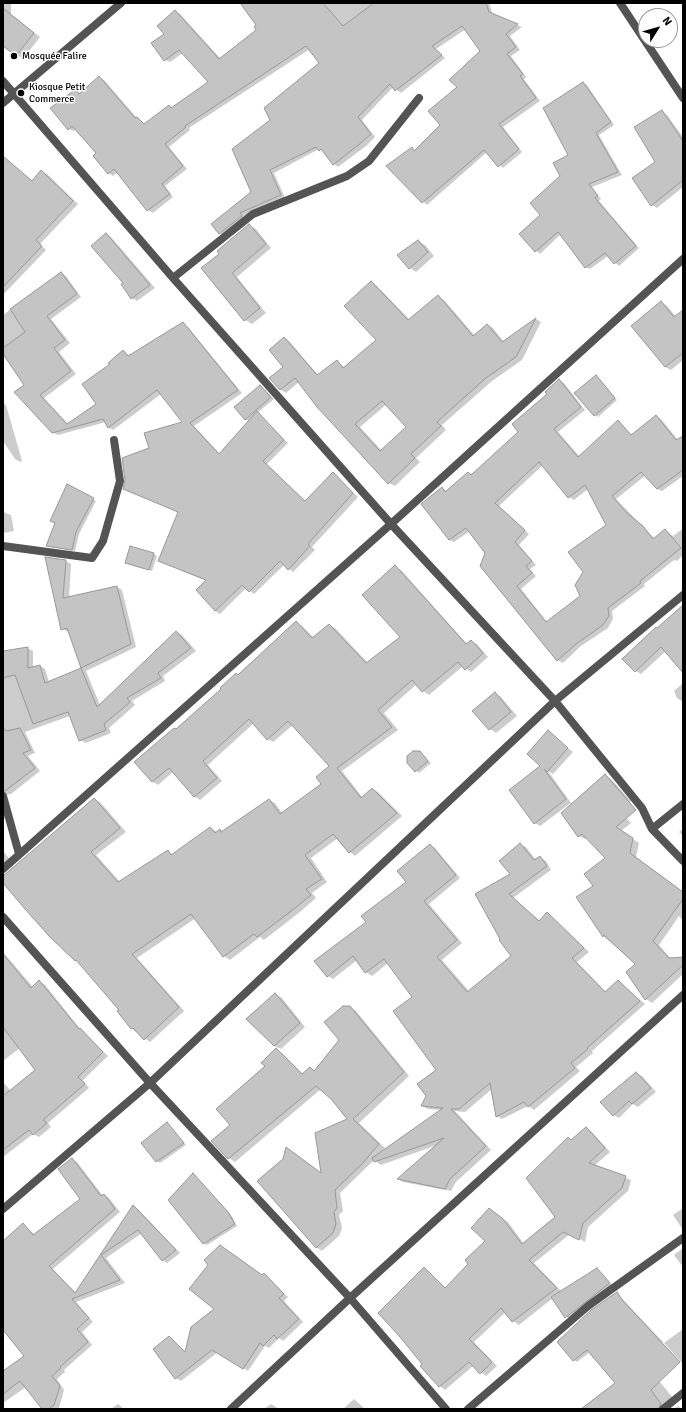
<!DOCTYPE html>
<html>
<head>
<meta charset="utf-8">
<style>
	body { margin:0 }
	#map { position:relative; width:686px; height:1412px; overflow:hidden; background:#fff; font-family:Signika,sans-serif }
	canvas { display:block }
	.frame { position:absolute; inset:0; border:4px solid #000; pointer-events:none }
	.north { position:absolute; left:638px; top:8px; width:40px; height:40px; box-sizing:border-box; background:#fff; border:1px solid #999; border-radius:50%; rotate:53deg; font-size:11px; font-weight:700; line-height:16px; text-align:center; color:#000 }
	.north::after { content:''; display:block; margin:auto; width:14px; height:18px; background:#000; clip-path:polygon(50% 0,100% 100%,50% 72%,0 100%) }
</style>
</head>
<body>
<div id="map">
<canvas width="686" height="1412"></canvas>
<div class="frame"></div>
<div class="north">N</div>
</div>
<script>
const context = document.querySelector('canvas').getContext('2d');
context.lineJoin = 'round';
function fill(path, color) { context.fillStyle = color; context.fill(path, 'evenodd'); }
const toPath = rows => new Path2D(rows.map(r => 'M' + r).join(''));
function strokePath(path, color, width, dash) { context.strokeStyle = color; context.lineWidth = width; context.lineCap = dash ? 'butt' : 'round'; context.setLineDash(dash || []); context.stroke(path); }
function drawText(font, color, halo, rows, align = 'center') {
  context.font = font + ' Signika,sans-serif'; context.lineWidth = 3; context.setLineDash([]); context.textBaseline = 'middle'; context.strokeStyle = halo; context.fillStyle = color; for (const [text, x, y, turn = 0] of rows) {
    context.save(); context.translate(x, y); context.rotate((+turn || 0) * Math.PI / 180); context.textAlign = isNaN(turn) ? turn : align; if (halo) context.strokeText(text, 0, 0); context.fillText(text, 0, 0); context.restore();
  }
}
const shadow = toPath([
	[3,3,11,3,11,14,40,37,23,59,3,44],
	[241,3,489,3,493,15,522,27,510,36,520,50,511,56,526,77,524,79,540,101,503,127,522,152,503,168,487,152,427,205,388,166,412,149,415,150,441,125,458,88,482,52,466,29,436,49,445,58,401,93,393,87,362,120,375,137,366,146,338,167,334,164,324,152,319,149,274,173,285,198,243,216,246,219,224,236,220,233,252,193,271,120,320,64,310,49,189,128,190,130,169,147,187,169,165,186,173,197,153,213,148,210,118,172,113,176,109,173,94,156,97,153,76,129,73,131,69,129,76,91,81,94,99,78,104,80,137,118,145,124,169,106,173,109,209,82,183,53,170,62,165,60,166,34,175,11,180,14,221,59,258,30,257,26],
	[583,83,587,85,614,125,599,135,622,175,592,187,601,199,599,201,639,248,619,266,608,256,590,269,586,267,561,234,540,254,520,234,542,215,561,177,570,155],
	[662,112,667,115,683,137,683,187,657,208,652,205,633,179,657,162],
	[3,156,32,181,41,171,47,174,78,204,40,244,46,250,3,295],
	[249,225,256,229,271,248,237,277,266,313,252,324,245,320,203,268,221,254],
	[106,234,111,237,155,288,137,301,132,298,124,283],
	[418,241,425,245,434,256,416,272,410,268],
	[61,273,66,276,81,297,51,319,70,343,59,352,76,374,44,398,68,424,97,404,111,364,123,351,130,356,183,324,188,327,242,393,194,426,220,454,249,421,245,419,261,386,274,399,257,413,288,443,267,464,306,502,333,473,358,497,312,547,315,550,293,572,284,565,254,594,246,588,220,614,215,611,197,590,207,581,159,561,179,512,150,448,184,422,161,394,113,430,108,427,106,422,58,435,52,432,25,385,3,353,3,315],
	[371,282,377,286,410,320,438,296,444,300,475,336,488,325,493,328,504,342,536,319,541,322,522,360,492,381,442,425,446,430,416,458,420,462,395,486,389,483,299,382,286,393,281,390,284,367,285,338,290,342,318,375,337,361,345,368,377,340],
	[387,404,407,427,382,451,360,427],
	[661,302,667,306,683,325,683,360,671,370,665,367],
	[599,378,617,400,598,417,595,415],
	[559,380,564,383,585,410,558,432,580,457,618,422,632,435,656,416,661,419,678,440,683,437,683,476,662,491,657,489,646,475,616,499,655,539,665,530,673,536,681,530,683,531,683,555,677,561,674,560,644,584,645,586,612,611,613,619,608,628,581,646,563,663,558,660,470,531,454,542,449,540,442,488,447,491,469,473,473,475,520,432],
	[543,465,569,497,574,500,588,489,607,525,581,597,547,622,521,589,536,576,530,569,536,565,519,545,529,534,499,506],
	[3,403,6,405,22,461,20,462,15,459,3,441],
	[67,485,96,501,79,534,75,551,47,546,56,523],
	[3,512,11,515,14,531,3,533],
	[154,554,157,556,152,571,129,564],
	[46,558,66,561,71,564,69,598,117,587,122,590,136,647,86,671,100,705,177,632,182,635,196,651,163,676,165,681,132,701,135,705,109,728,111,733,86,743,80,740,70,716,25,732,35,753,28,756,40,771,11,794,4,795,3,800,3,652,27,648,33,651,33,668,40,666,45,669,49,682,82,669,69,632,62,629],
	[395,567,401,570,467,644,471,641,477,644,488,657,471,672,463,666,429,695,423,691,417,684,384,713,398,730,342,771,363,798,372,789,378,792,402,816,355,856,350,852,338,838,311,858,327,882,312,893,316,898,300,912,264,940,260,937,230,960,224,956,196,918,137,958,184,1011,150,1042,132,1029,118,1012,120,1010,79,963,3,883,3,851,12,862,3,871,4,876,94,799,100,802,126,832,96,855,120,882,168,851,173,855,211,828,217,832,220,831,222,832,269,800,275,803,282,813,323,784,331,766,293,725,273,742,268,739,254,723,208,765,222,781,200,800,194,796,173,772,158,785,152,781,176,730,296,622,302,626,314,638,329,625,335,628,368,663,402,637],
	[683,606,683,672,666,651,641,674,636,671,624,659],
	[683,683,683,702,677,698,674,691],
	[495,693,501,697,517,716,496,733,490,729],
	[548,732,573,752,553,774,548,771,571,803,540,826,535,823],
	[420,752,431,763,419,773,408,762],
	[606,776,611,779,631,801,620,811,631,823,621,831,639,843,636,857,683,892,683,921,679,916,659,945,671,959,683,958,683,974,652,1003,646,999,628,972,636,964,603,936,594,886,607,859,587,838,585,839,579,836],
	[3,802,7,818,3,819],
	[683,829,683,836,679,832],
	[520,844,526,847,536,860,540,857,546,861,551,870,513,898,540,921,547,914,552,917,589,952,577,962,606,992,618,981,645,1004,592,1051,593,1053,576,1067,580,1071,534,1110,528,1106,502,1119,497,1116,492,1089,465,1112,455,1111,491,1150,456,1182,451,1191,403,1182,398,1179,437,1145,381,1165,374,1160,340,1193,343,1211,339,1215,342,1228,339,1236,322,1251,316,1247,284,1160,287,1149,322,1174,348,1120,332,1100,321,1089,235,1162,229,1158,213,1141,232,1125,276,1050,282,1053,303,1074,310,1068,316,1071,341,1040,350,1007,356,1011,409,1076,359,1123,385,1148,381,1152,442,1110,428,1109,422,1106,437,1070,414,997,388,963,372,976,366,972,357,960,333,979,328,976,367,922,408,882,430,845,435,848,460,878,429,904,462,943,442,960,469,991,512,956,500,940,511,874],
	[3,952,33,987,39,981,45,985,81,1030,108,1056,83,1080,89,1088,48,1123,51,1127,39,1137,33,1134,3,1157,3,1082,11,1091,36,1070,20,1048,3,1061],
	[276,994,282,998,305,1027,281,1049,274,1046],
	[636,1073,642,1076,656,1092,638,1107,633,1104,619,1118,614,1115],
	[167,1123,186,1145,160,1163,157,1161],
	[586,1128,591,1131,610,1152,594,1166,631,1180,628,1191,588,1227,585,1242,570,1234,534,1263,562,1292,597,1270,612,1285,569,1319,553,1298,519,1325,513,1321,506,1312,474,1342,497,1366,486,1376,473,1366,445,1390,440,1386,421,1367,424,1364,424,1268,446,1288,470,1264,486,1241,489,1209,508,1222,524,1244,556,1217,572,1141],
	[72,1159,77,1162,103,1196,104,1195,109,1198,120,1212,53,1269,76,1293,133,1206,138,1209,180,1253,167,1263,162,1260,142,1233,106,1258,125,1283,76,1302,93,1322,82,1332,92,1345,64,1370,65,1372,57,1379,64,1390,59,1408,44,1409,26,1387,3,1403,3,1373,25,1356,3,1328,3,1246,25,1226,35,1235,81,1199],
	[193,1174,231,1215,237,1226,207,1245,204,1243],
	[683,1208,683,1230,673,1215],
	[683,1248,683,1267,674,1255],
	[264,1274,288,1297,284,1301,303,1322,283,1341,279,1338,269,1348,265,1346,248,1371,218,1352,181,1381,176,1378,169,1337,186,1352],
	[617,1293,663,1342,642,1360,673,1398,662,1409,582,1409,617,1383,590,1352,577,1362,574,1360],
	[683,1329,683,1364,664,1343],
	[354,1399,365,1409,343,1409],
	[118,1404,124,1409,111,1409],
	[271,1404,276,1407,278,1409,264,1409],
	[678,1406,681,1408,682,1409,673,1409]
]);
const building = toPath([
	[240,3,323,3,343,26,374,3,486,3,489,12,518,24,506,34,516,47,507,54,523,74,520,76,536,98,499,124,519,149,498,167,484,150,422,203,386,166,412,147,414,151,440,125,428,111,457,87,449,80,480,51,462,26,432,46,442,55,395,91,390,84,358,117,371,134,361,143,333,165,321,149,319,151,316,147,270,170,281,195,240,213,242,216,219,234,211,224,251,192,232,149,270,120,264,108,319,63,306,46,185,126,186,127,165,144,183,166,162,184,170,194,147,211,114,169,108,174,93,156,96,153,72,126,68,130,50,108,76,89,79,94,99,76,135,118,137,117,144,124,169,105,171,108,208,82,179,50,164,61,151,43,164,34,157,26,175,10,219,59,256,30,254,27,256,25,240,3],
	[3,8,34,33,16,56,3,46,3,8],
	[583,82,611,122,596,133,618,172,589,184,598,196,595,198,636,246,614,264,605,253,585,268,558,232,535,252,519,234,540,215,530,203,560,176,553,163,568,155,543,108,583,82],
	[662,110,683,141,683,180,651,206,632,178,655,162,634,127,662,110],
	[3,156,32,181,41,170,73,201,36,240,42,246,3,287,3,156],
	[249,224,266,244,232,273,260,308,244,321,201,268,219,254,217,251,249,224],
	[106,233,150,285,131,299,121,284,123,283,91,246,106,233],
	[418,240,428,252,409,269,397,255,418,240],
	[61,272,77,294,47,316,65,340,54,348,71,371,40,395,67,424,96,404,82,384,110,364,108,363,123,350,128,356,183,322,238,390,190,423,219,454,257,411,284,440,263,461,305,501,333,472,353,493,308,544,310,546,288,570,280,561,249,592,242,585,215,611,196,590,206,580,158,561,178,512,123,489,125,480,122,458,149,448,144,433,182,422,157,390,108,428,103,419,52,433,14,392,24,385,3,354,3,348,25,332,10,309,61,272],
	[371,281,408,320,438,295,473,336,487,324,502,342,536,318,516,357,486,378,437,422,441,426,411,454,415,458,388,484,317,407,295,378,280,390,269,378,283,367,269,350,284,337,317,375,337,360,343,368,376,340,344,306,371,281],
	[382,401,406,427,380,451,355,424,382,401],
	[661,301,674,317,683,310,683,353,665,367,631,326,661,301],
	[596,375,615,398,594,416,574,393,596,375],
	[559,379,581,407,554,429,578,457,618,420,631,435,656,415,676,440,683,436,683,470,657,489,641,472,612,496,627,513,643,526,653,539,665,529,681,548,640,581,641,583,608,608,609,616,603,625,576,644,557,661,480,566,485,553,466,528,449,540,421,504,442,487,445,492,468,472,471,475,518,432,512,424,547,394,545,392,559,379],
	[539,462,568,498,585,485,606,525,568,552,583,572,575,585,580,596,546,622,517,586,532,573,526,566,532,561,515,542,525,530,495,503,539,462],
	[260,385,271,397,245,420,234,407,260,385],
	[67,484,94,498,76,532,72,550,46,546,55,523,50,521,67,484],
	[130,546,154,553,149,570,125,563,130,546],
	[45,557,66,560,63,598,117,586,131,644,81,668,97,707,176,631,191,648,158,673,161,678,127,698,130,702,104,724,106,730,79,741,68,712,33,724,15,675,3,678,3,651,28,647,28,668,40,665,45,683,81,668,67,628,61,630,45,557],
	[395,565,466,644,471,640,483,653,465,670,458,662,422,692,412,680,378,710,392,727,337,768,361,798,372,788,397,813,349,853,333,834,305,855,322,879,306,889,311,895,294,909,257,937,254,934,223,957,191,914,132,954,179,1007,144,1040,133,1028,131,1029,117,1011,119,1010,76,960,75,961,49,936,25,909,3,883,3,876,94,798,120,828,91,852,118,882,168,850,171,855,210,827,215,833,220,829,221,832,269,799,280,814,321,784,316,777,329,766,288,721,267,740,249,719,203,761,217,778,194,797,169,768,152,782,134,762,174,728,176,729,221,689,220,688,236,673,238,675,296,621,312,638,329,624,366,663,400,637,362,595,395,565],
	[683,605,683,673,661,647,635,672,622,659,656,627,657,628,683,605],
	[495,692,511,712,489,730,472,711,495,692],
	[3,727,6,731,20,728,31,750,23,753,35,768,5,791,3,791,3,727],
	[548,730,568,748,547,772,544,769,566,799,534,824,509,790,540,766,527,754,548,730],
	[413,751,420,751,428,761,415,772,407,763,407,756,413,751],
	[605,774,636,810,616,827,633,838,630,853,683,892,683,899,653,941,669,958,683,957,683,965,645,1000,626,972,635,964,604,935,603,937,576,897,593,886,584,874,605,858,582,834,578,837,561,813,605,774],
	[520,843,534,860,540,856,547,866,509,894,539,921,547,912,584,948,572,958,605,992,618,980,640,1001,587,1048,588,1049,571,1063,575,1068,528,1107,524,1102,496,1117,490,1083,459,1109,451,1109,486,1146,450,1179,445,1189,397,1179,444,1138,374,1162,372,1158,443,1108,421,1106,426,1096,417,1084,436,1070,393,1011,412,997,384,959,365,973,353,956,327,977,314,961,366,922,361,916,406,882,397,871,430,844,456,875,424,901,457,940,437,957,467,992,511,956,499,940,500,939,475,894,510,874,499,861,520,843],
	[3,954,31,988,39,980,79,1029,80,1028,103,1052,78,1077,85,1084,43,1120,47,1123,33,1135,29,1130,3,1150,3,1096,35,1070,3,1027,3,954],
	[275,993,300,1023,274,1046,246,1019,275,993],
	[343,1006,350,1006,404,1072,353,1119,379,1144,362,1164,335,1190,337,1208,334,1212,336,1224,333,1233,316,1248,257,1181,283,1159,286,1147,321,1173,315,1133,347,1119,332,1100,316,1086,228,1159,211,1141,230,1125,216,1109,265,1066,261,1063,276,1048,302,1074,310,1067,314,1071,339,1040,324,1022,343,1006],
	[636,1072,651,1088,632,1104,629,1101,613,1116,600,1102,636,1072],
	[167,1122,184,1143,156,1162,141,1143,167,1122],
	[586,1127,605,1148,589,1163,626,1176,622,1188,583,1223,579,1240,563,1232,529,1260,557,1288,512,1322,501,1308,469,1339,492,1362,480,1374,469,1362,439,1387,420,1366,422,1364,400,1337,378,1313,424,1267,445,1288,468,1264,465,1260,485,1241,471,1228,489,1208,502,1218,522,1244,555,1217,526,1178,568,1137,571,1140,586,1127],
	[72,1158,101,1196,104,1194,115,1209,49,1266,75,1293,133,1205,176,1250,162,1261,138,1230,101,1255,120,1280,72,1299,89,1318,77,1329,88,1342,60,1367,61,1368,52,1376,60,1386,54,1405,49,1409,42,1409,20,1381,3,1394,3,1371,24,1356,3,1330,3,1241,23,1223,33,1235,80,1199,58,1169,72,1158],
	[193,1173,228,1212,235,1224,203,1244,168,1200,193,1173],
	[220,1245,262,1275,264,1273,284,1294,279,1298,299,1319,277,1339,274,1335,263,1346,260,1343,243,1369,212,1350,175,1379,153,1349,169,1336,185,1352,191,1327,214,1309,189,1289,208,1265,204,1260,220,1245],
	[597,1268,610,1283,565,1318,551,1297,597,1268],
	[617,1292,623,1301,680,1362,651,1390,661,1404,658,1409,581,1409,615,1383,587,1350,573,1361,557,1342,591,1310,617,1292]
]);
const street = toPath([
	[620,3,683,98],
	[3,81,173,278,391,524,555,701,642,808,652,829,683,861],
	[3,103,121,3],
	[173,278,253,214,347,176,369,161,419,98],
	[3,546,92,558,103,541,120,481,114,440],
	[3,796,19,854],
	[652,829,683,804],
	[3,869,391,524,683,259],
	[3,917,150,1083,350,1298,446,1409],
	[3,1209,150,1083,555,701,683,595],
	[231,1409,350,1298,683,995],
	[468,1409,588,1306,683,1238],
	[663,1409,683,1393]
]);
const markers = [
	[14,56,4,"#000"],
	[21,93,4,"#000"]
];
const poiNames = [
	["Mosquée Falire",22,56],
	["Kiosque Petit",29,87],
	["Commerce",29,99]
];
fill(shadow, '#0003');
fill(building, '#c4c4c4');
strokePath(building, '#989898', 1);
strokePath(street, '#545454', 8);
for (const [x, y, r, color] of markers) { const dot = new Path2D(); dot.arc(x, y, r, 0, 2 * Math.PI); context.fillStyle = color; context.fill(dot); strokePath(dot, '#fff', 1.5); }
drawText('10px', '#000', '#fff', poiNames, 'left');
</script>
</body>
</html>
